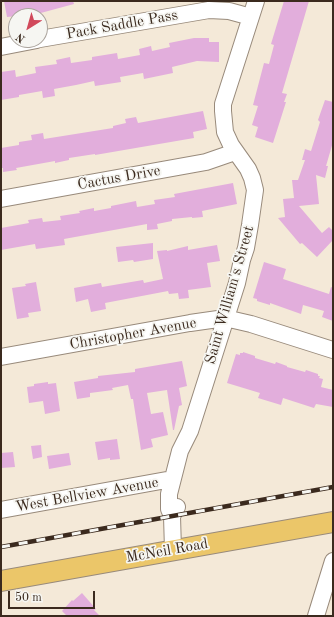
<!DOCTYPE html>
<html>
<head>
<meta charset="utf-8">
<style>
	body { margin:0 }
	#map { position:relative; width:334px; height:617px; overflow:hidden; background:#f4e9d8; font-family:"Old Standard TT",serif }
	canvas { display:block }
	.frame { position:absolute; inset:0; border:2px solid #3b2a1e; pointer-events:none }
	.north { position:absolute; left:8px; top:8px; width:40px; height:40px; box-sizing:border-box; background:#f6f6f2; border:1px solid #aba49d; border-radius:50%; rotate:217deg; font-size:11px; font-weight:700; line-height:16px; text-align:center; color:#3b2a1e }
	.north::after { content:''; display:block; margin:auto; width:14px; height:18px; background:#d1495b; clip-path:polygon(50% 0,100% 100%,50% 72%,0 100%) }
	.scale { position:absolute; left:8px; top:591px; width:87px; height:18px; box-sizing:border-box; border:2px solid #3b2a1e; border-top:0; padding-left:5px; font-size:12px; line-height:14px; white-space:nowrap; color:#3b2a1e; -webkit-text-stroke:3px #f6f6f2; paint-order:stroke }
</style>
</head>
<body>
<div id="map">
<canvas width="334" height="617"></canvas>
<div class="frame"></div>
<div class="north">N</div>
<div class="scale">50 m</div>
</div>
<script>
const context = document.querySelector('canvas').getContext('2d');
context.lineJoin = 'round';
function fill(path, color) { context.fillStyle = color; context.fill(path, 'evenodd'); }
const toPath = rows => new Path2D(rows.map(r => 'M' + r).join(''));
function strokePath(path, color, width, dash) { context.strokeStyle = color; context.lineWidth = width; context.lineCap = dash ? 'butt' : 'round'; context.setLineDash(dash || []); context.stroke(path); }
function drawText(font, color, halo, rows, align = 'center') {
  context.font = font + ' "Old Standard TT",serif'; context.lineWidth = 3.5; context.setLineDash([]); context.textBaseline = 'middle'; context.strokeStyle = halo; context.fillStyle = color; for (const [text, x, y, turn = 0] of rows) {
    context.save(); context.translate(x, y); context.rotate((+turn || 0) * Math.PI / 180); context.textAlign = isNaN(turn) ? turn : align; if (halo) context.strokeText(text, 0, 0); context.fillText(text, 0, 0); context.restore();
  }
}
const building = toPath([
	[4,1,73,1,74,4,37,14,7,17],
	[284,1,309,1,282,93,287,94,284,102,286,102,273,143,255,137,258,127,252,125,258,106,253,105,264,63,269,64,274,45,271,44],
	[194,38,209,38,209,42,219,42,219,62,197,61,172,67,173,73,144,79,143,73,120,77,121,82,95,86,94,81,76,85,54,89,55,96,43,98,42,91,19,95,19,97,1,100,1,72,15,70,16,77,36,73,35,67,57,64,56,60,70,57,71,63,92,60,92,57,117,53,118,59,140,55,139,49,151,46,152,51,170,47,169,43],
	[325,100,333,102,333,142,326,166,328,166,325,178,316,175,319,204,299,206,322,233,329,227,333,231,333,240,317,257,302,243,300,244,278,218,285,217,283,199,294,198,292,180,298,180,305,160,302,160,305,149,311,151,320,122,318,120],
	[203,111,207,129,193,132,194,138,95,155,95,154,69,158,69,160,55,163,55,161,16,168,17,170,3,172,3,168,1,168,1,148,19,145,19,142,32,140,31,135,43,133,44,139,113,128,113,126,126,123,125,119,136,117,138,123],
	[233,183,237,204,202,211,203,217,192,218,192,217,172,219,172,221,157,224,158,229,147,230,147,224,64,239,65,245,36,249,35,244,1,250,1,228,29,223,28,220,42,218,43,222,61,220,60,216,80,213,79,211,94,208,94,211,111,208,111,206,136,201,137,207,155,204,154,200,175,197,174,194],
	[153,243,153,259,134,262,133,260,118,262,116,247],
	[217,245,220,261,207,263,211,287,188,290,189,298,179,299,178,293,169,294,168,291,105,303,106,309,91,312,88,299,76,302,74,288,101,283,102,287,143,280,144,283,163,279,157,251,167,250,167,251,188,246,188,250],
	[264,262,286,269,283,279,329,294,331,287,333,288,333,321,322,317,324,311,303,305,301,314,270,303,270,305,257,301,257,299,253,298],
	[36,282,41,311,28,313,29,317,17,319,12,288,26,286,25,284],
	[243,352,255,356,255,358,275,364,276,362,287,366,287,367,305,372,306,370,318,374,318,376,320,376,319,378,323,379,321,387,333,390,333,407,316,404,314,408,283,398,281,405,258,398,260,393,227,383,236,354,240,355,240,353,243,353],
	[182,361,187,386,179,388,182,405,179,406,174,430,173,430,167,390,147,393,151,414,163,412,168,435,151,439,153,447,141,450,133,399,131,399,128,385,112,388,113,390,90,393,90,397,77,399,74,382,98,378,98,376,135,372,135,369],
	[48,382,48,384,56,383,60,411,45,414,43,401,29,403,27,387,34,386,34,384],
	[117,439,120,459,110,460,110,458,98,460,95,442],
	[41,445,42,457,33,459,31,446],
	[13,452,15,467,1,468,1,453],
	[69,453,71,465,49,469,47,456],
	[82,593,96,609,94,610,100,616,67,616,62,611,72,600,73,601]
]);
const minor = toPath([
	[40,39,209,10,229,11,251,17],
	[1,47,37,40],
	[1,199,206,162,235,152],
	[1,357,190,323,225,318,251,324,333,350],
	[1,510,172,479],
	[172,516,169,509,169,494,180,451,190,431,237,283,242,260,246,248,250,225,255,190,252,178,248,169,231,145,225,132,223,111,223,104,256,1],
	[173,550,172,516,177,507],
	[316,616,333,561]
]);
const major = toPath([
	[1,581,333,522]
]);
const rail = toPath([
	[1,547,333,487]
]);
const streetNames = [
	["Pack Saddle Pass",122,25,-10],
	["Cactus Drive",119,178,-10],
	["Saint William's Street",230,295,-74],
	["Christopher Avenue",133,334,-10],
	["West Bellview Avenue",87,495,-10],
	["McNeil Road",167,551,-10]
];
fill(building, '#e2aedc');
strokePath(minor, '#988a7b', 18);
strokePath(major, '#988a7b', 22);
strokePath(minor, '#fff', 16);
strokePath(major, '#ebc669', 20);
strokePath(rail, '#3b2a1e', 4.5);
strokePath(rail, '#f6f6f2', 3, [9]);
drawText('15px', '#3b2a1e', '#f6f6f2', streetNames);
</script>
</body>
</html>
